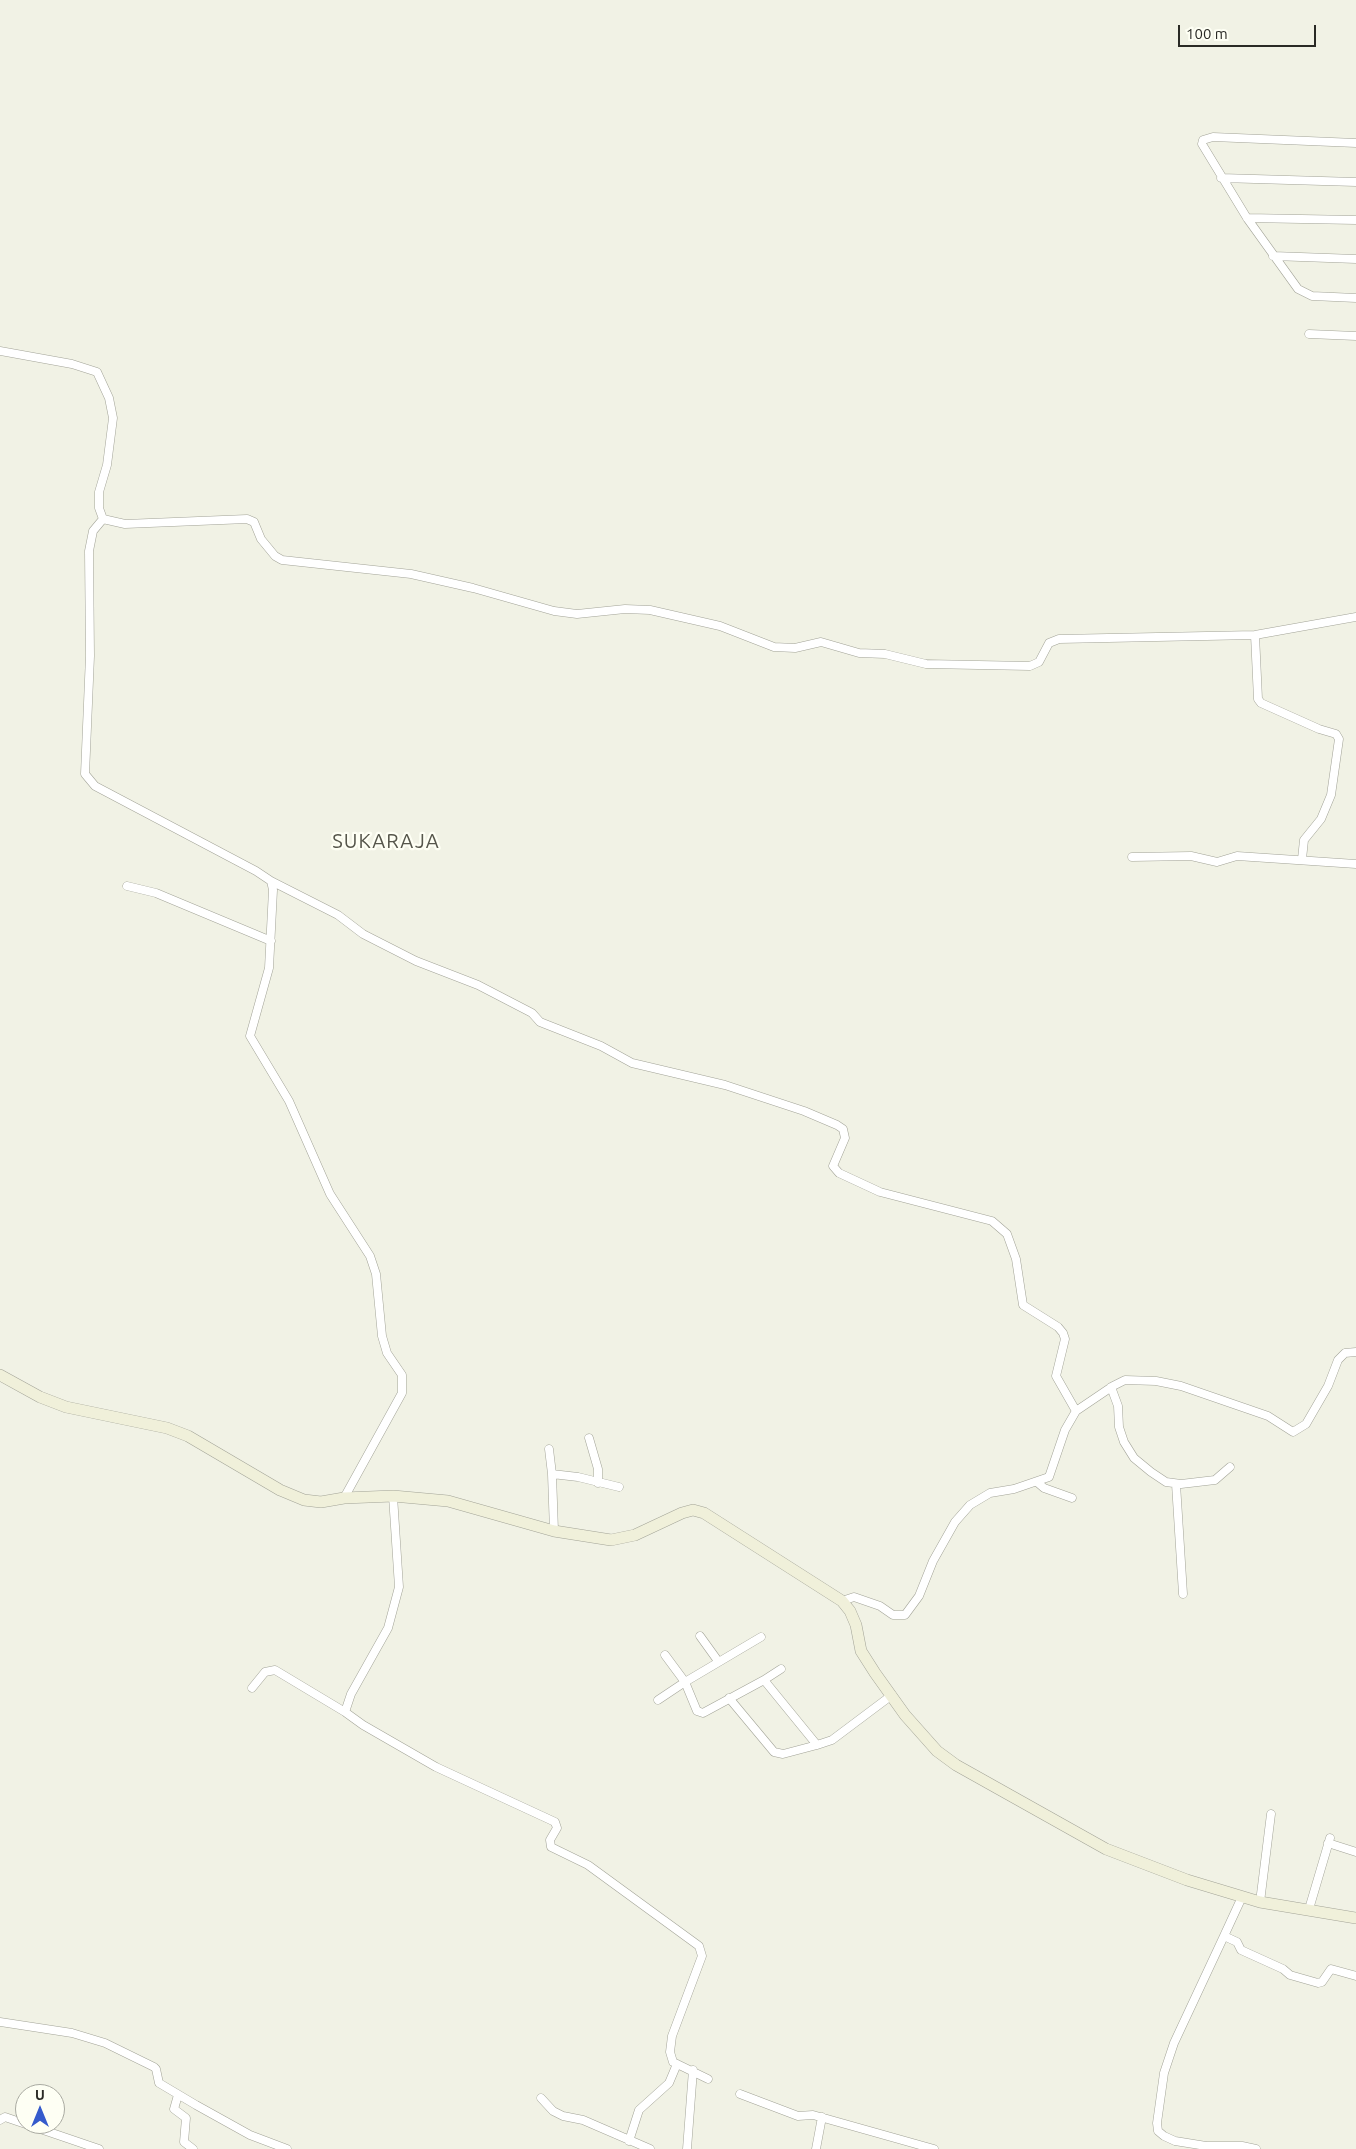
<!DOCTYPE html>
<html>
<head>
<meta charset="utf-8">
<style>
	body { margin:0 }
	#map { position:relative; width:1356px; height:2149px; overflow:hidden; background:#f1f2e5; font-family:Ubuntu,sans-serif }
	canvas { display:block }
	.north { position:absolute; left:15px; top:2084px; width:50px; height:50px; box-sizing:border-box; background:#fefff4; border:1px solid #a9aaa1; border-radius:50%; rotate:0deg; font-size:14px; font-weight:700; line-height:20px; text-align:center; color:#2a2a25 }
	.north::after { content:''; display:block; margin:auto; width:18px; height:22px; background:#355bcc; clip-path:polygon(50% 0,100% 100%,50% 72%,0 100%) }
	.scale { position:absolute; left:1178px; top:25px; width:138px; height:22px; box-sizing:border-box; border:2px solid #2a2a25; border-top:0; padding-left:6px; font-size:15px; line-height:18px; white-space:nowrap; color:#2a2a25; -webkit-text-stroke:4px #fefff4; paint-order:stroke }
</style>
</head>
<body>
<div id="map">
<canvas width="1356" height="2149"></canvas>
<div class="north">U</div>
<div class="scale">100 m</div>
</div>
<script>
const context = document.querySelector('canvas').getContext('2d');
context.lineJoin = 'round';
const toPath = rows => new Path2D(rows.map(r => 'M' + r).join(''));
function strokePath(path, color, width, dash) { context.strokeStyle = color; context.lineWidth = width; context.lineCap = dash ? 'butt' : 'round'; context.setLineDash(dash || []); context.stroke(path); }
function drawText(font, color, halo, rows, align = 'center') {
  context.font = font + ' Ubuntu,sans-serif'; context.lineWidth = 4.5; context.setLineDash([]); context.textBaseline = 'middle'; context.strokeStyle = halo; context.fillStyle = color; for (const [text, x, y, turn = 0] of rows) {
    context.save(); context.translate(x, y); context.rotate((+turn || 0) * Math.PI / 180); context.textAlign = isNaN(turn) ? turn : align; if (halo) context.strokeText(text, 0, 0); context.fillText(text, 0, 0); context.restore();
  }
}
const street = toPath([
	[1356,143,1213,137,1203,140,1202,144,1247,218,1298,289,1312,296,1356,298],
	[1221,178,1356,182],
	[1247,218,1356,220],
	[1273,256,1356,259],
	[1309,334,1356,336],
	[0,351,72,364,97,372,109,398,113,418,107,465,99,492,99,508,103,519,125,524,247,519,254,522,261,539,275,556,282,560,411,574,473,588,554,611,577,614,625,609,650,610,720,626,774,647,795,648,821,642,859,653,885,654,926,664,1030,666,1039,662,1049,643,1059,639,1255,635,1356,617],
	[103,519,93,531,89,551,90,656,85,774,95,786,256,871,271,881,273,890,269,968,250,1036,289,1101,330,1194,370,1256,376,1274,382,1336,387,1353,402,1375,402,1393,344,1498],
	[1255,635,1258,699,1261,703,1319,729,1336,734,1339,739,1331,795,1321,819,1304,840,1302,859],
	[1132,857,1191,856,1217,862,1237,856,1356,864],
	[271,881,338,915,363,934,416,961,478,985,532,1013,540,1022,601,1046,632,1063,725,1085,804,1111,837,1125,843,1129,845,1138,833,1166,839,1173,880,1192,992,1221,1007,1234,1016,1259,1023,1305,1058,1327,1063,1333,1065,1339,1056,1376,1076,1411],
	[127,886,156,893,271,941],
	[1111,1387,1118,1406,1119,1427,1124,1442,1134,1458,1151,1472,1166,1482,1181,1484,1215,1480,1230,1467],
	[589,1438,598,1469,598,1483],
	[549,1449,552,1474],
	[1037,1482,1044,1488,1072,1498],
	[1176,1484,1183,1594],
	[393,1496,399,1587,388,1628,351,1694,345,1712,363,1725,436,1767,555,1822,557,1828,550,1840,551,1847,588,1865,699,1946,702,1956,672,2036,670,2052,673,2062,708,2079],
	[554,1531,552,1474,578,1477,619,1487],
	[842,1601,854,1597,880,1606,893,1615,905,1615,919,1596,933,1561,955,1522,970,1505,990,1493,1014,1489,1049,1477,1065,1430,1076,1411,1113,1386,1125,1380,1156,1381,1181,1386,1268,1416,1293,1432,1306,1424,1328,1386,1338,1360,1345,1353,1356,1352],
	[700,1636,718,1661],
	[761,1637,685,1682,697,1711,703,1713,764,1680,817,1745,832,1740,892,1695],
	[764,1680,781,1669],
	[252,1688,265,1672,275,1670,345,1712],
	[729,1698,774,1752,783,1754,817,1745],
	[658,1700,685,1682,665,1655],
	[1328,1843,1356,1852],
	[1242,1897,1224,1936,1237,1942,1241,1950,1283,1969,1290,1975,1318,1983,1322,1982,1331,1969,1356,1976],
	[1260,1902,1271,1814],
	[1309,1909,1330,1838],
	[1224,1936,1174,2043,1164,2073,1157,2123,1158,2131,1164,2136,1175,2141,1206,2146,1242,2146,1256,2149],
	[0,2022,72,2033,105,2043,154,2067,156,2069,159,2083,196,2105,250,2135,287,2149],
	[740,2094,798,2116,813,2115,934,2149],
	[178,2095,174,2109,186,2118,184,2142,193,2149],
	[541,2098,553,2111,563,2116,583,2120,650,2149],
	[0,2120,5,2117,99,2149],
	[629,2141,639,2110,669,2083,677,2064],
	[687,2149,693,2070],
	[816,2149,822,2117]
]);
const secondary = toPath([
	[0,1375,40,1397,66,1407,167,1428,188,1436,280,1490,304,1500,321,1502,344,1498,393,1496,448,1501,554,1531,611,1540,635,1535,682,1513,693,1510,704,1513,842,1601,850,1611,856,1625,861,1651,875,1673,905,1715,937,1751,956,1765,1106,1849,1187,1880,1260,1902,1356,1918]
]);
const quarterNames = [
	["SUKARAJA",386,841]
];
strokePath(street, '#a2a397', 9);
strokePath(secondary, '#a2a397', 12);
strokePath(street, '#fff', 8);
strokePath(secondary, '#f0f0da', 11);
context.letterSpacing = '1px';
drawText('20px', '#56564b', '#fefff4', quarterNames);
context.letterSpacing = '0px';
</script>
</body>
</html>
